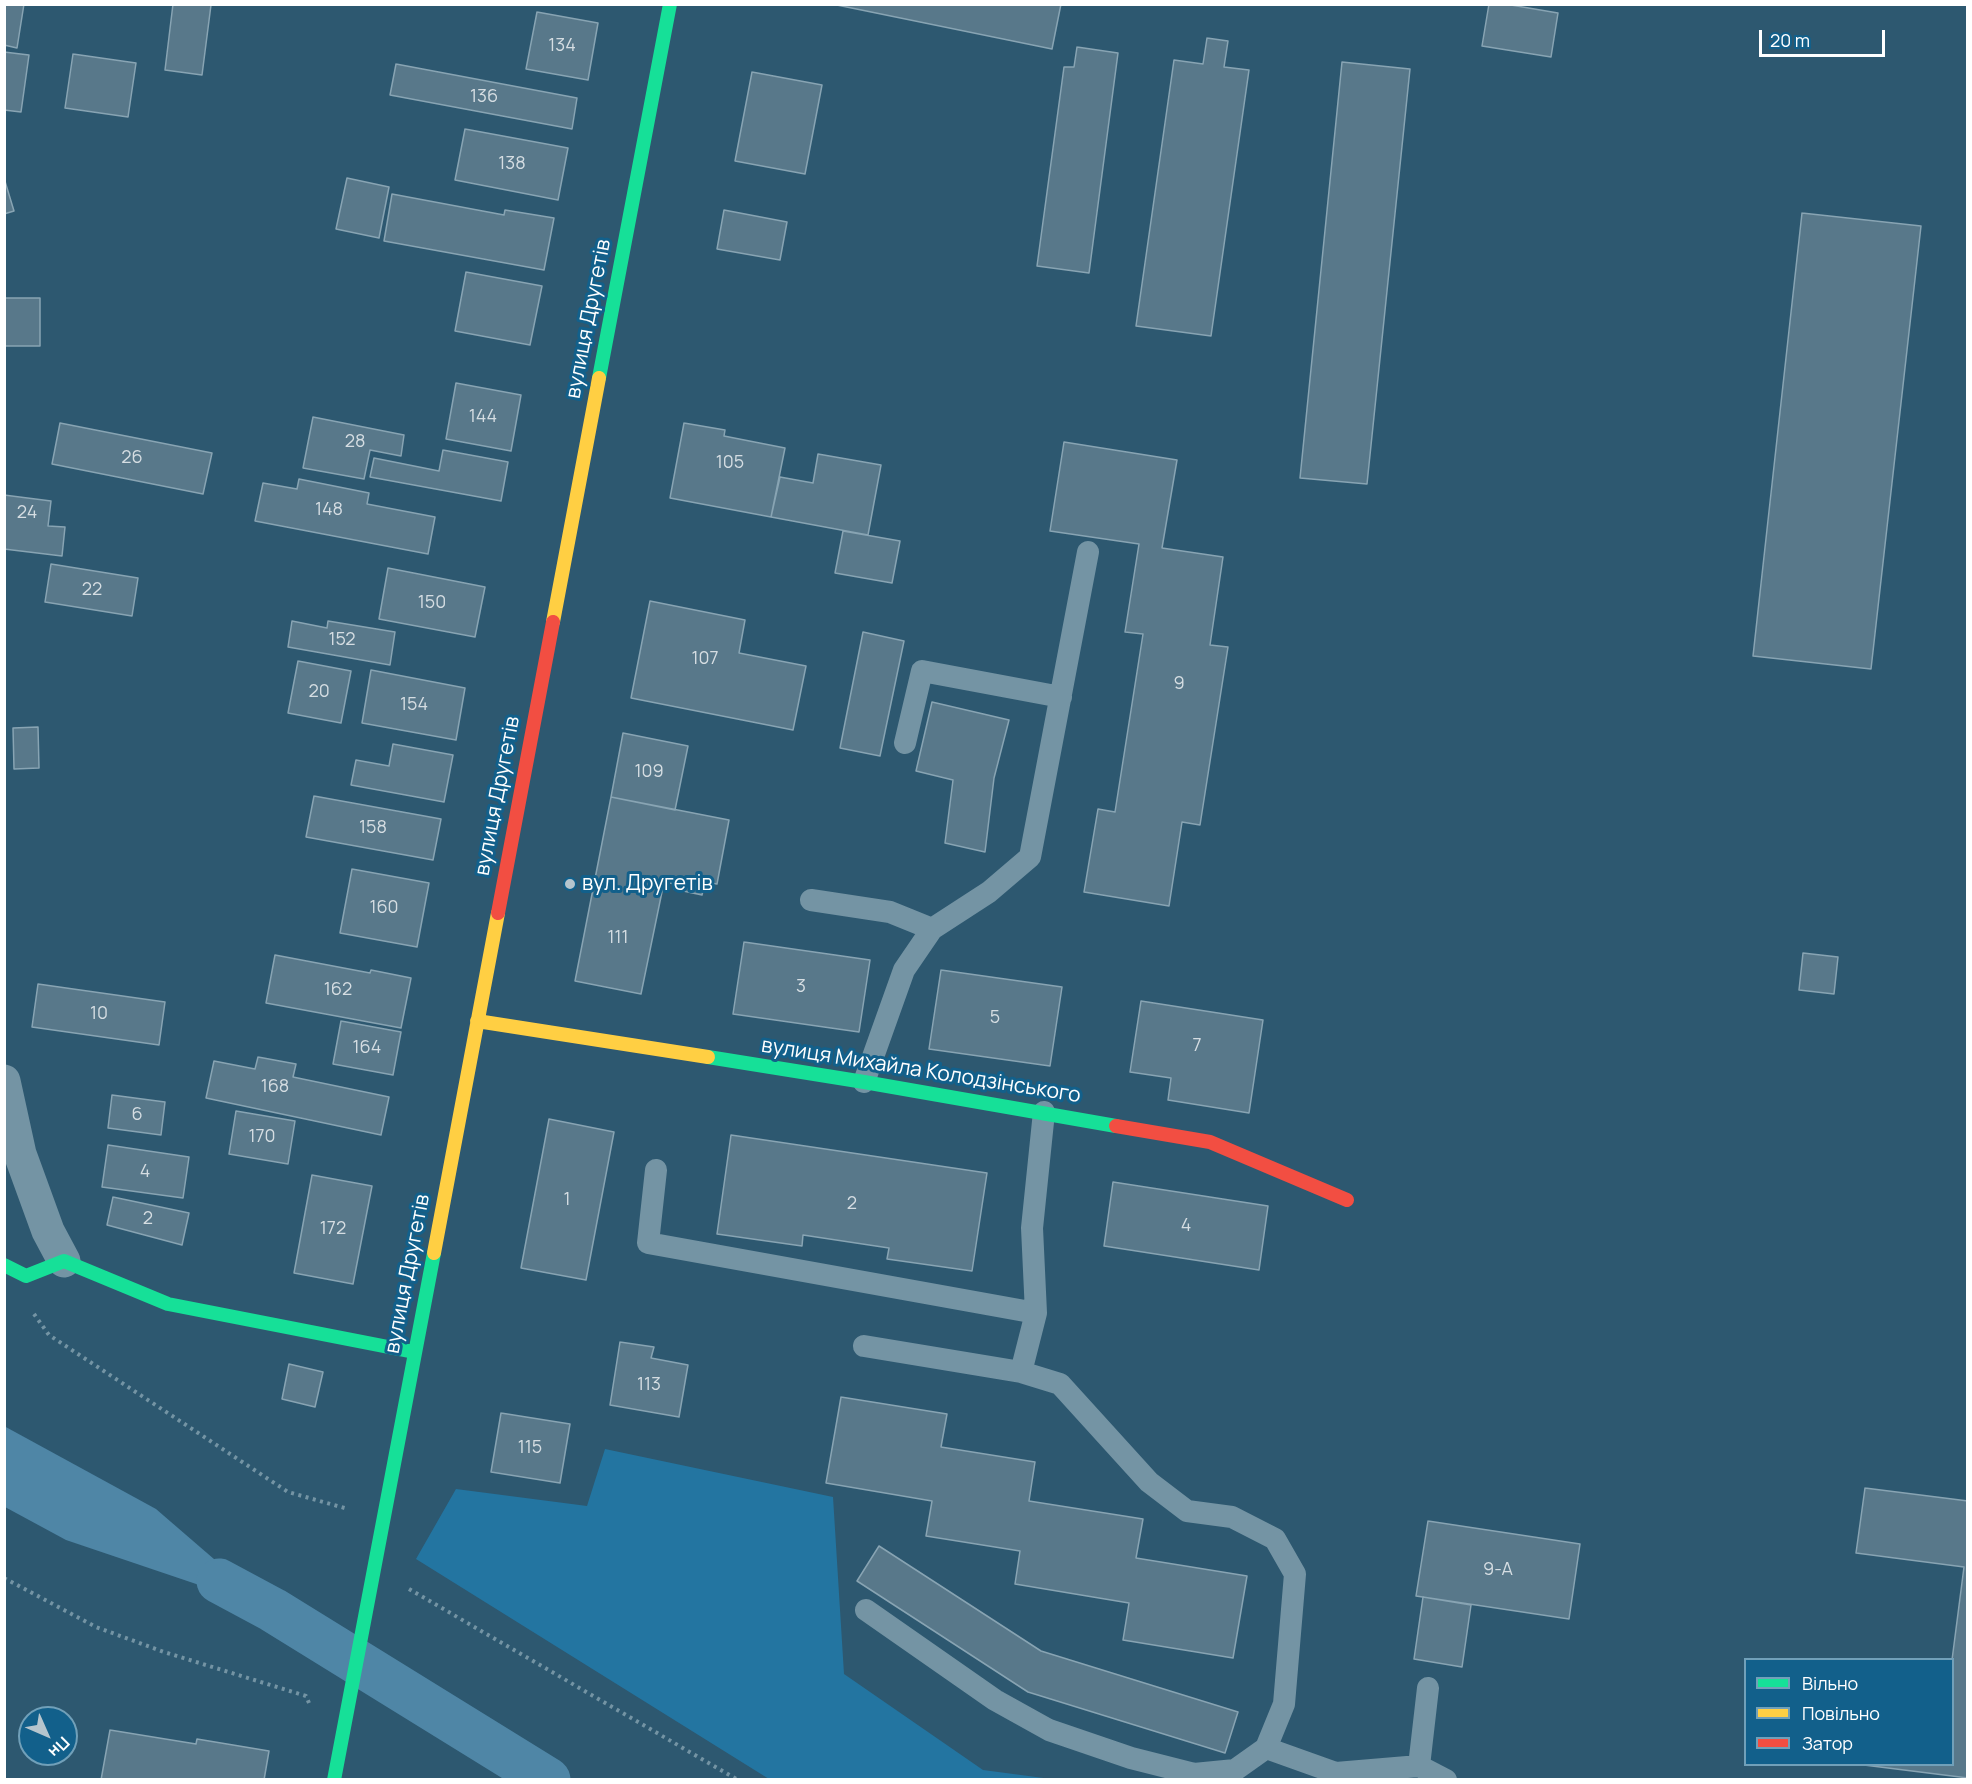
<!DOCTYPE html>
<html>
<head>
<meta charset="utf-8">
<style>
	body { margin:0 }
	#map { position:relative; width:1972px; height:1784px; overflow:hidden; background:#2d5870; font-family:Manrope,sans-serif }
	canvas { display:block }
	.frame { position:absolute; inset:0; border:6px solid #fff; pointer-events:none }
	.legend { position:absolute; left:1744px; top:1658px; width:210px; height:108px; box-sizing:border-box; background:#12608b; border:2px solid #71a0b9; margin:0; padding:8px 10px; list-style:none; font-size:18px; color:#fff }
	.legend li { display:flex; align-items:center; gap:12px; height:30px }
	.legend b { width:30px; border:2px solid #71a0b9 }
	.north { position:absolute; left:18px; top:1706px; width:60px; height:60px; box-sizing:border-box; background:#12608b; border:2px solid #71a0b9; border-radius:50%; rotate:135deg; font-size:16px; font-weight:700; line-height:24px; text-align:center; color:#fff }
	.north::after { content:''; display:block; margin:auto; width:21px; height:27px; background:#b6c5cd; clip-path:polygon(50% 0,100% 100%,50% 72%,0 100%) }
	.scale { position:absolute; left:1759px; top:30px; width:126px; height:27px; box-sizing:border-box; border:3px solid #fff; border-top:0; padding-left:8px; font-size:18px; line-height:21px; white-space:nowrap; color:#fff; -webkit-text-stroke:4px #12608b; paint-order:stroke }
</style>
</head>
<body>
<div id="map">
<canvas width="1972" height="1784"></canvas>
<div class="frame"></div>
<ul class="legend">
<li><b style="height:8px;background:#16e098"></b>Вільно</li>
<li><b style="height:8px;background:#ffcf43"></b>Повільно</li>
<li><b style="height:8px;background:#f24e42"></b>Затор</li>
</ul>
<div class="north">Пн</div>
<div class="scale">20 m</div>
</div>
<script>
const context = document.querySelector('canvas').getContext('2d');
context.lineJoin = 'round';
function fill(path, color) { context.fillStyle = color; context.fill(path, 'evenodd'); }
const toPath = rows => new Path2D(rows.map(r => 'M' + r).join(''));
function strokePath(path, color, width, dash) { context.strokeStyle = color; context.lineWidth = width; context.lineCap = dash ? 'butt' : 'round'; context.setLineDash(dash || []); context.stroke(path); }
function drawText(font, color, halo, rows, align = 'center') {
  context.font = font + ' Manrope,sans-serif'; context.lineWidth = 6; context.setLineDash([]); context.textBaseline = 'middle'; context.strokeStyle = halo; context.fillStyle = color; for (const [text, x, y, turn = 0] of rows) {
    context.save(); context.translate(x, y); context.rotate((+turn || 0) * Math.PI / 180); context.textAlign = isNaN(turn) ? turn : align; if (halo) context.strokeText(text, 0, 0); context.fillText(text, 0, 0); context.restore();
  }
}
const green = toPath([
	[605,1449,833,1497,844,1674,983,1770,1051,1779,769,1779,416,1559,456,1489,587,1506]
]);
const water = toPath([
	[4,1426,156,1509,273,1610,66,1540,5,1507]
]);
const canal = toPath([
	[219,1581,273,1610,548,1780]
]);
const building = toPath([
	[4,4,24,4,17,48,4,45,4,4],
	[173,4,211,5,202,75,165,70,173,4],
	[832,4,1061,4,1052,49,832,4],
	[1489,4,1505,4,1558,13,1551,57,1482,46,1489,4],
	[537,12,598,23,588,80,526,69,537,12],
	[1207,38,1228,41,1224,67,1249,70,1211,336,1136,326,1174,60,1203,64,1207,38],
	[1077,47,1118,53,1089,273,1037,266,1064,67,1074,67,1077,47],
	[4,52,29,55,21,112,4,110,4,52],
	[73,54,136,63,128,117,65,108,73,54],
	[1342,62,1410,69,1367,484,1300,478,1342,62],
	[396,64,577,98,572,129,390,95,396,64],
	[752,72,822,85,805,174,735,161,752,72],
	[465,129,568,148,558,200,455,180,465,129],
	[4,178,14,211,4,214,4,178],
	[347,178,389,187,379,238,336,229,347,178],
	[392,194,504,215,505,210,554,218,544,270,384,241,392,194],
	[724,210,787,222,780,260,717,249,724,210],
	[1802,213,1921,226,1871,669,1753,656,1802,213],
	[466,272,542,286,530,345,455,331,466,272],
	[4,298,40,298,40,346,4,346,4,298],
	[456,383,521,395,511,451,446,439,456,383],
	[313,417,404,435,401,456,370,450,364,479,303,468,313,417],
	[60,423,212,453,203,494,52,464,60,423],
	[684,423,725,430,724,436,785,448,771,517,670,498,684,423],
	[1064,442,1177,460,1162,548,1223,557,1210,645,1228,647,1200,825,1182,822,1169,906,1084,892,1098,809,1115,812,1143,634,1125,632,1139,544,1050,531,1064,442],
	[443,450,508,462,501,501,370,477,374,458,439,471,443,450],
	[818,454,881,465,868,535,771,517,780,477,813,483,818,454],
	[299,479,369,493,367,504,435,517,428,554,255,521,263,483,297,489,299,479],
	[4,495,51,501,48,526,65,527,62,556,4,549,4,495],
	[843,531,900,541,892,583,835,573,843,531],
	[51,564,138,578,132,616,45,602,51,564],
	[388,568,485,587,475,637,379,619,388,568],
	[650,601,745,620,739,653,806,666,793,730,631,698,650,601],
	[292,621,327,628,328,621,395,632,390,665,288,647,292,621],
	[863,632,904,641,880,756,840,748,863,632],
	[298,661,351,671,341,723,288,713,298,661],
	[371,670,465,688,456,740,362,723,371,670],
	[932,702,1009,720,994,778,985,852,945,843,953,780,916,771,932,702],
	[38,727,39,768,14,769,13,728,38,727],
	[623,733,688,746,675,810,611,797,623,733],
	[393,744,453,755,444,802,351,785,356,760,389,766,393,744],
	[314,796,441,819,433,860,306,837,314,796],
	[611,797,729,820,717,884,705,882,702,895,674,889,675,884,664,882,641,994,575,981,611,797],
	[352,869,429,883,417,947,340,933,352,869],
	[744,942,870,960,859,1032,733,1014,744,942],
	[1803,953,1838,957,1834,994,1799,990,1803,953],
	[275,955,370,973,371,970,411,978,401,1028,266,1003,275,955],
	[941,970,1062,987,1050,1066,929,1049,941,970],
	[38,984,165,1002,159,1045,32,1027,38,984],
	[1141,1001,1263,1020,1249,1113,1168,1100,1171,1078,1130,1072,1141,1001],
	[341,1021,401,1032,393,1075,333,1064,341,1021],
	[258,1057,296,1064,293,1077,389,1097,381,1135,206,1098,214,1061,255,1069,258,1057],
	[112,1095,165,1102,161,1135,108,1128,112,1095],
	[236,1111,295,1121,288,1164,229,1154,236,1111],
	[549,1119,614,1132,586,1280,521,1268,549,1119],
	[731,1135,987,1173,972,1271,887,1259,889,1248,803,1235,802,1246,717,1234,731,1135],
	[108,1145,189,1157,183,1198,102,1187,108,1145],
	[312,1175,372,1186,353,1284,294,1273,312,1175],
	[1113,1182,1268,1206,1259,1270,1104,1246,1113,1182],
	[113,1197,189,1213,182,1245,107,1225,113,1197],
	[620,1342,654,1347,651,1358,688,1365,679,1417,610,1405,620,1342],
	[289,1364,323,1372,315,1407,282,1399,289,1364],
	[841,1397,947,1414,941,1447,1035,1462,1029,1501,1143,1519,1136,1558,1247,1576,1233,1658,1123,1640,1129,1603,1015,1584,1020,1551,926,1536,932,1501,826,1483,841,1397],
	[501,1413,570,1424,560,1483,491,1472,501,1413],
	[1865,1488,1968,1501,1968,1778,1856,1764,1952,1764,1952,1660,1964,1567,1856,1553,1865,1488],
	[1428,1521,1580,1544,1569,1619,1416,1596,1428,1521],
	[879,1546,1041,1651,1238,1712,1225,1753,1028,1692,857,1581,879,1546],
	[1423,1597,1471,1605,1462,1667,1414,1659,1423,1597],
	[110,1730,196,1744,197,1739,269,1751,264,1780,101,1780,110,1730]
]);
const path = toPath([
	[34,1314,49,1335,288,1492,348,1509],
	[4,1578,96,1627,164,1652,306,1696,309,1703],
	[409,1589,738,1780]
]);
const lane = toPath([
	[905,743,922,671,1061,697],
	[811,900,890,912,932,929],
	[864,1082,904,970,932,929,989,892,1030,857,1088,552],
	[656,1170,648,1243,1036,1313],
	[864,1346,1021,1372,1060,1384,1149,1482,1187,1511,1232,1517,1275,1539,1295,1574,1284,1704,1266,1748,1235,1770,1194,1774,1131,1758,1049,1730,995,1700,866,1610],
	[1021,1372,1036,1313,1032,1228,1044,1112],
	[1266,1748,1336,1773,1419,1766,1446,1780],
	[1419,1766,1428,1688]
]);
const street = toPath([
	[4,1081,20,1154,48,1231,64,1261]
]);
const fast = toPath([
	[599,378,670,4],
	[708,1057,864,1082,1116,1126],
	[4,1265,26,1276,64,1261,168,1304,414,1352],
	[334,1780,434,1253]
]);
const slow = toPath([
	[553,622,599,378],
	[477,1021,708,1057],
	[434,1253,498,913]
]);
const jam = toPath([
	[498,913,553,622],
	[1116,1126,1210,1142,1347,1200]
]);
const markers = [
	[570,884,6,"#b6c5cd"]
];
const numberNames = [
	["134",562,46],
	["136",484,97],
	["138",512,164],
	["144",483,417],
	["28",355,442],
	["26",132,458],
	["105",730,463],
	["148",329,510],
	["24",27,513],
	["22",92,590],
	["150",432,603],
	["152",342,640],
	["107",705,659],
	["9",1179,684],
	["20",319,692],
	["154",414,705],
	["109",649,772],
	["158",373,828],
	["160",384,908],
	["111",618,938],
	["3",801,987],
	["162",338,990],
	["10",99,1014],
	["5",995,1018],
	["7",1197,1046],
	["164",367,1048],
	["168",275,1087],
	["6",137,1115],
	["170",262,1137],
	["4",145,1172],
	["1",567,1200],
	["2",852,1204],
	["2",148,1219],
	["4",1186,1226],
	["172",333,1229],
	["113",649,1385],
	["115",530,1448],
	["9-А",1498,1570]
];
const streetNames = [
	["вулиця Другетів",589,319,-79],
	["вулиця Другетів",498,796,-79],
	["вулиця Михайла Колодзінського",921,1071,9],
	["вулиця Другетів",408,1274,-79]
];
const poiNames = [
	["вул. Другетів",582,884]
];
fill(green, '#2375a1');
fill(water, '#4f86a6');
strokePath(canal, '#4f86a6', 45);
fill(building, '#58788a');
strokePath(building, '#88a4b3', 1.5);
strokePath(path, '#7494a4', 4, [3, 4.5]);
strokePath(lane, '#7494a4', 22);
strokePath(street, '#7494a4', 33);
strokePath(fast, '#16e098', 14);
strokePath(slow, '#ffcf43', 14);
strokePath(jam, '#f24e42', 14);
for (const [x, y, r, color] of markers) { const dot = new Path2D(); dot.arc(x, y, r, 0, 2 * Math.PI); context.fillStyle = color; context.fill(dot); strokePath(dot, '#12608b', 2); }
drawText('18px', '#d5dde2', null, numberNames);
drawText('21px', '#fff', '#12608b', streetNames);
drawText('21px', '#fff', '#12608b', poiNames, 'left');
</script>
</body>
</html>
